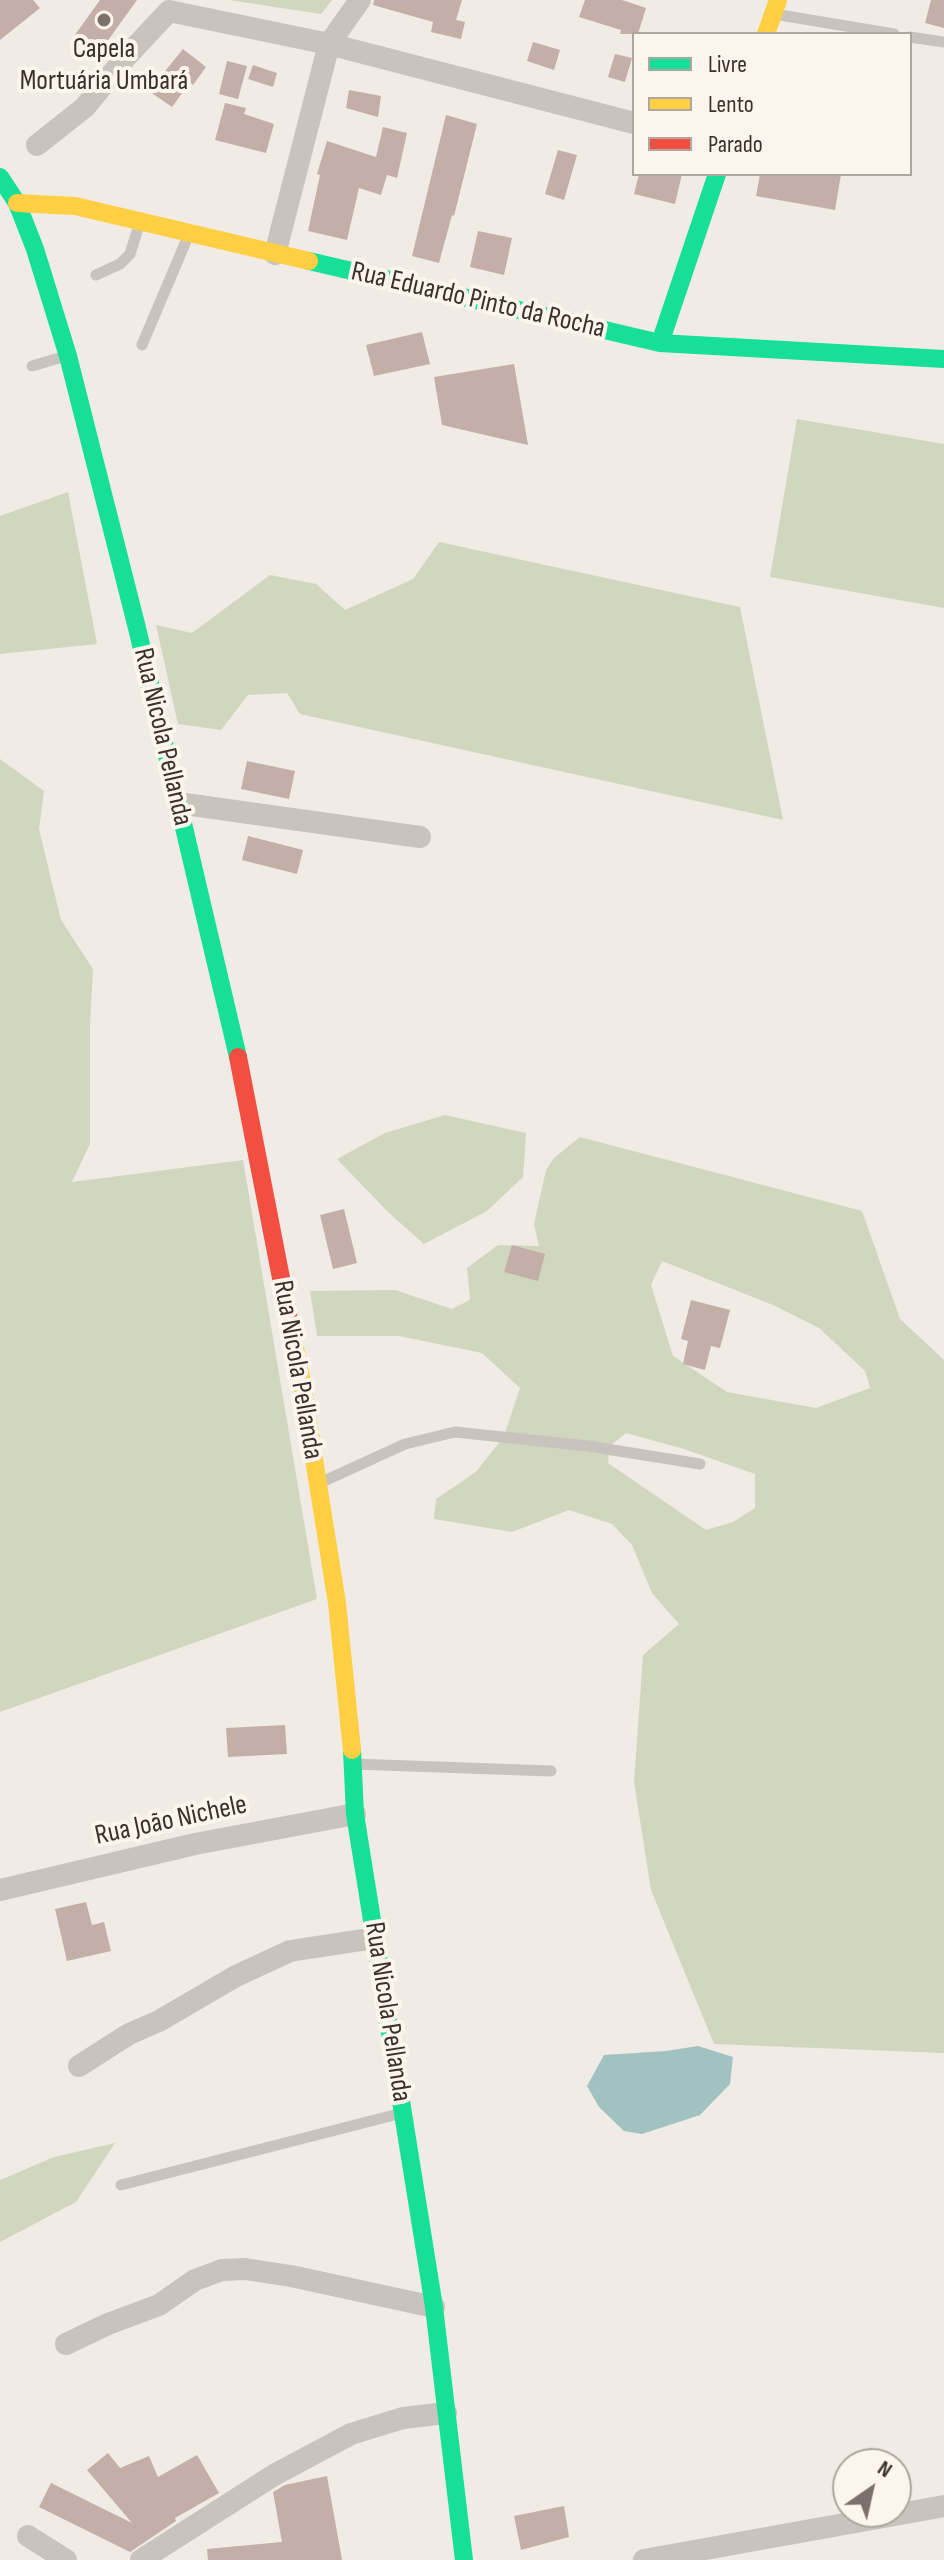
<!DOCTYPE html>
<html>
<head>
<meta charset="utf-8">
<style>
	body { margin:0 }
	#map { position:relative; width:944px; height:2560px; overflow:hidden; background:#f0ebe5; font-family:"Sofia Sans Condensed",sans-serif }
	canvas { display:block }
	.legend { position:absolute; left:632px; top:32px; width:280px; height:144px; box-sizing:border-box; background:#fbf5ee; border:2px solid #aea6a0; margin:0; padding:10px 14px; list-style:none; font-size:24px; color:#3b302b }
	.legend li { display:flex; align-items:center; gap:16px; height:40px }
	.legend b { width:40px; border:2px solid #aea6a0 }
	.north { position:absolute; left:832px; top:2448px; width:80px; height:80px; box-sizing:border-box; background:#fbf5ee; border:2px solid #aea6a0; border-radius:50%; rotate:34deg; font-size:22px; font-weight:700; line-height:32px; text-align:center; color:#3b302b }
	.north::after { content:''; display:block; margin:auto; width:28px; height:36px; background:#7a716c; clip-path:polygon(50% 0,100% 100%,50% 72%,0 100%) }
</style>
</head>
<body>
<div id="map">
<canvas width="944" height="2560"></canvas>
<ul class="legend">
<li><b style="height:10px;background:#16e098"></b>Livre</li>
<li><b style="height:10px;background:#ffcf43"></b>Lento</li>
<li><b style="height:10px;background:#f24e42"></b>Parado</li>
</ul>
<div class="north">N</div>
</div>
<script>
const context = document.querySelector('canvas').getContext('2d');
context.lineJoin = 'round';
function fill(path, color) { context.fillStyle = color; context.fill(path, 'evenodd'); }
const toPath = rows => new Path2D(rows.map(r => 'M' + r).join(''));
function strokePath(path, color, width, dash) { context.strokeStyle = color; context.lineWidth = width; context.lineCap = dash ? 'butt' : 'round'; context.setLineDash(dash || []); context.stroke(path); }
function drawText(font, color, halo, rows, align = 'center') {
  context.font = font + ' "Sofia Sans Condensed",sans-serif'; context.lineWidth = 8; context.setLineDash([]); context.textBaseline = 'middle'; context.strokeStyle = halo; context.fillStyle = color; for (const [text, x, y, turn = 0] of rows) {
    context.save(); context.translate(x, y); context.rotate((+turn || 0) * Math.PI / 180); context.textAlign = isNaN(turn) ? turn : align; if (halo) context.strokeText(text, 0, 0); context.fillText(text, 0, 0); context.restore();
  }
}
const green = toPath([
	[229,0,332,0,321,14],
	[797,419,944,444,944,608,770,577],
	[68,492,97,644,0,654,0,516],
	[439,542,740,607,783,820,300,714,287,693,248,695,221,730,178,724,156,625,192,633,270,575,316,584,345,610,413,579],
	[0,759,44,791,39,829,61,920,93,969,90,1026,90,1144,72,1182,243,1160,317,1599,0,1712],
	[445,1115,526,1133,523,1177,487,1211,424,1244,388,1212,337,1159,385,1133],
	[580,1137,862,1211,900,1319,944,1360,944,2053,714,2044,651,1890,634,1782,643,1655,679,1624,652,1593,632,1545,612,1524,569,1510,512,1532,434,1519,436,1499,476,1472,504,1436,520,1388,482,1353,399,1336,317,1336,310,1291,395,1290,452,1309,470,1300,467,1268,498,1245,539,1246,534,1224,546,1170,554,1158],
	[662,1261,773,1305,819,1328,865,1371,870,1388,816,1408,727,1392,673,1356,651,1285],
	[626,1433,684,1449,755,1474,755,1508,733,1522,706,1530,608,1463,610,1446],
	[115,2143,76,2202,0,2242,0,2180,54,2157]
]);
const water = toPath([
	[698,2046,733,2057,730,2084,700,2115,642,2134,624,2131,599,2107,587,2086,604,2055,666,2051]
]);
const building = toPath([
	[0,0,33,0,40,8,0,40],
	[100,0,137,0,96,57,72,39],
	[374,0,462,0,456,20,465,22,461,39,431,32,433,22,373,5],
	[585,0,622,0,646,8,638,34,620,34,621,30,579,17],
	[931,0,944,0,944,28,925,23],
	[533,42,560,50,554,70,527,61],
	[183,49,206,67,193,85,190,82,172,107,149,91],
	[615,54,632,58,625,82,608,77],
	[227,61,247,66,238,99,219,94],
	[253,65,277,73,273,87,248,79],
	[349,90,381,96,378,117,346,108],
	[225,103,246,108,244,114,274,124,266,153,215,140],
	[446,115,477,124,454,216,452,215,439,263,412,256],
	[383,127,407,133,397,178,387,175,381,195,359,188,347,240,308,231,320,175,317,174,327,141,376,157],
	[558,150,577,155,564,200,545,194],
	[639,174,682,174,675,204,634,194],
	[760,174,841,174,835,210,756,196],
	[478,231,512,238,504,275,470,267],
	[422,332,430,364,374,376,366,345],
	[514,364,528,445,442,425,434,377],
	[247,761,295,771,289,799,241,789],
	[248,836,303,850,297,874,242,860],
	[344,1209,357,1263,333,1269,320,1215],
	[512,1245,545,1254,538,1281,504,1272],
	[691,1300,730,1310,720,1348,711,1346,705,1370,683,1364,688,1341,681,1339],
	[285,1725,287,1754,228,1757,226,1728],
	[86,1902,92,1925,104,1922,111,1951,67,1961,55,1909],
	[108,2453,120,2468,149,2456,158,2477,197,2455,219,2493,175,2518,176,2521,130,2552,39,2507,51,2483,132,2523,87,2470],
	[327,2476,342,2560,208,2560,207,2549,282,2542,273,2492,285,2485],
	[564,2506,569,2537,521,2550,514,2516]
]);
const lane = toPath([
	[774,14,894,34],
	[910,37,944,42],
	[96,275,120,264,130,254,140,222],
	[142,345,189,234],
	[32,366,66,356],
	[322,1482,405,1444,455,1432,588,1446,700,1464],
	[353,1764,551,1771],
	[121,2185,402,2113]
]);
const street = toPath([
	[37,145,85,107,125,58,169,11,329,44,634,123],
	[275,254,329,44,360,0],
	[178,803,420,837],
	[0,1890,195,1844,355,1814],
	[79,2066,129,2034,159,2021,236,1976,290,1951,375,1938],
	[66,2344,108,2324,159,2305,195,2280,222,2270,245,2269,291,2276,434,2307],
	[28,2536,66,2560],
	[141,2560,274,2475,351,2434,403,2418,446,2413],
	[644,2560,944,2506]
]);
const fast = toPath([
	[0,177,17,203,35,249,68,356,137,628,238,1057],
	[309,261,660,343,944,359],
	[660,343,717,174],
	[352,1750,355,1814,434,2307,464,2560]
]);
const slow = toPath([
	[766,34,778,0],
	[17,203,75,206,309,261],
	[288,1314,301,1378,337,1603,352,1750]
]);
const jam = toPath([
	[238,1057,288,1314]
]);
const markers = [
	[104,20,8,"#7a716c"]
];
const poiNames = [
	["Capela",104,50],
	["Mortuária Umbará",104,82]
];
const streetNames = [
	["Rua Eduardo Pinto da Rocha",478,301,13],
	["Rua Nicola Pellanda",162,737,77],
	["Rua Nicola Pellanda",297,1370,80],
	["Rua João Nichele",171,1821,-12],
	["Rua Nicola Pellanda",387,2012,81]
];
fill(green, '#d1d6bf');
fill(water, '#a1c2c1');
fill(building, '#c3afa7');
strokePath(lane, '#c9c3be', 11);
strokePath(street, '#c9c3be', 22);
strokePath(fast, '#16e098', 18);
strokePath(slow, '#ffcf43', 18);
strokePath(jam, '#f24e42', 18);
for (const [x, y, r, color] of markers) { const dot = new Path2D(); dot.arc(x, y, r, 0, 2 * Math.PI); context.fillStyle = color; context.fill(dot); strokePath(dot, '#fbf5ee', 3); }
drawText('28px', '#3b302b', '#fbf5ee', poiNames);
drawText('28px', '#3b302b', '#fbf5ee', streetNames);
</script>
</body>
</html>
